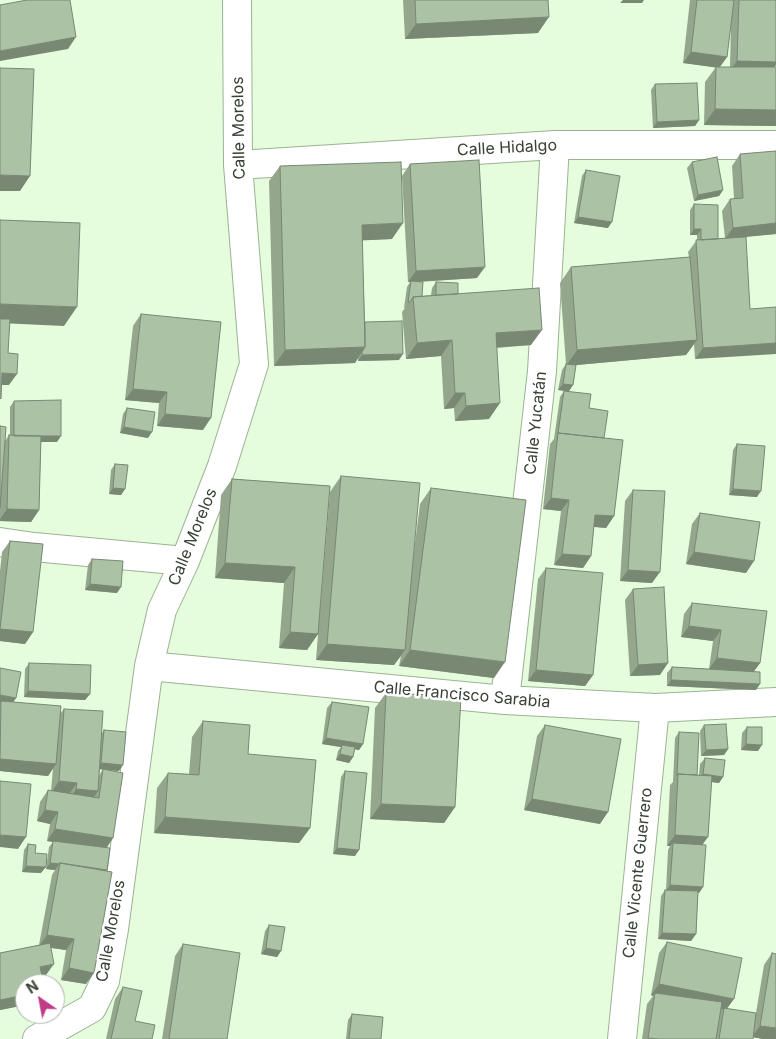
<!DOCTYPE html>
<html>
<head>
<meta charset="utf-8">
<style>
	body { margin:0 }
	#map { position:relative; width:776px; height:1039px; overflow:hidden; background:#e5fddd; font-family:Inter,sans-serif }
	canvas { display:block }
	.north { position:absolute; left:15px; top:974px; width:50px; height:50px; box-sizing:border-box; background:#fff; border:1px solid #afb3ae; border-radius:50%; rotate:327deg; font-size:14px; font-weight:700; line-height:20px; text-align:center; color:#374034 }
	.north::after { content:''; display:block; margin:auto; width:18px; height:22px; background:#bf3d86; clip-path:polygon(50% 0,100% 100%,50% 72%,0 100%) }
</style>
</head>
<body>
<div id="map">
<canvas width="776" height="1039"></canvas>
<div class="north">N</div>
</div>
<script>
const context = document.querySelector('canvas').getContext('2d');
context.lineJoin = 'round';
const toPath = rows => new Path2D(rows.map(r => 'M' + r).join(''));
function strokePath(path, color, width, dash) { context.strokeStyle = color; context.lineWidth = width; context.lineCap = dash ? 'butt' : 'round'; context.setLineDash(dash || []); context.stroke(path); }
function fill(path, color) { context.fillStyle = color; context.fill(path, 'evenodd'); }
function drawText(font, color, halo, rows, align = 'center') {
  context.font = font + ' Inter,sans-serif'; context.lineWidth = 5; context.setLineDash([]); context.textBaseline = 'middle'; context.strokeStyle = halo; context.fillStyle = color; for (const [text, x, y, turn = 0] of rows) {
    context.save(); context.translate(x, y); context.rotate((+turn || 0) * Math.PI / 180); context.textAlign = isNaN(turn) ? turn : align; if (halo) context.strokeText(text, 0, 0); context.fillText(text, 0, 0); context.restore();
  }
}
const street = toPath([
	[238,165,555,145,776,145],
	[0,542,34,547,185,561],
	[149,666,505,700,655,708,776,702],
	[505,700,542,371,555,145],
	[37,1039,92,1008,105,981,114,929,149,666,162,610,185,561,222,466,254,364,238,165,237,0],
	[622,1039,655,708]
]);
const wall = toPath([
	[403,0,548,0,538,33,405,39],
	[690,0,776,0,776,65,774,67,776,67,776,126,704,125,705,82,716,67,683,63],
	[731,24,730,67,720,67,727,57],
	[655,84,699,120,695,126,653,128,651,90],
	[776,151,776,234,740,237,750,309,695,359,694,344,686,355,576,365,573,385,569,391,589,408,604,438,614,516,606,528,594,527,591,556,583,568,554,565,561,511,543,509,550,444,554,439,560,397,564,391,558,390,562,370,566,364,560,283,571,267,689,257,688,252,697,240,697,235,690,235,690,210,694,204,718,239,725,238,722,211,730,199,734,199,732,166,740,154],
	[692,162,723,190,719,196,694,201,687,168],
	[410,164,477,278,419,282,422,296,431,295,432,288,436,282,458,294,531,345,497,348,489,419,455,421,454,408,444,409,441,356,406,359,402,312,405,308,404,308,407,287,410,282,408,282,402,176],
	[280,166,392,239,362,240,365,322,399,360,358,361,358,358,355,363,274,366,269,181],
	[586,170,608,228,574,223,582,176],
	[141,314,203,430,157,426,159,403,125,400,133,326],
	[14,401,57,442,41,442,39,510,31,522,0,521,0,426,5,441,9,435,10,435,10,407],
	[127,408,148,438,120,433,123,414],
	[737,444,757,497,729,495,733,450],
	[115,464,125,489,121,495,109,494,111,470],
	[341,476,413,559,420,504,431,488,494,678,399,666,401,656,394,665,316,660,318,634,307,650,279,648,284,583,215,578,221,495,232,479,330,486,320,614,330,492],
	[633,490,652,583,620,581,625,501],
	[700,513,746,573,686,564,692,524],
	[10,541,33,632,25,644,0,641,0,571,2,552],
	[92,559,117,593,85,590,88,565],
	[546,568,593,675,585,686,528,681,538,579],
	[633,589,660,675,630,676,625,600],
	[692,603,760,663,754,671,756,690,667,686,667,673,672,667,709,669,713,641,681,637,684,614],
	[29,663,90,694,85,700,24,697,25,669],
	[386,693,455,807,444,823,370,819,375,708],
	[16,698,13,702,60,714,64,709,102,733,104,730,119,771,100,769,99,776,103,769,113,838,107,847,107,870,86,984,61,980,66,950,51,948,46,975,42,976,25,1005,0,1010,0,953,39,945,52,875,55,870,46,869,49,847,53,842,47,841,50,824,37,821,40,802,48,790,51,791,53,768,48,776,0,771,0,702],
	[332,702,363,744,359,750,355,749,353,757,349,763,336,760,338,751,341,747,322,744,327,708],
	[203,721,248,754,310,828,299,843,154,833,157,788,168,773,189,774,192,737],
	[545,725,600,824,524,810,537,736],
	[704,725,728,749,724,755,701,756,700,731],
	[747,727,758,751,741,750,742,733],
	[679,732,697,775,699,775,700,764,705,758,723,777,719,783,711,782,703,845,703,887,699,893,698,893,696,934,691,941,658,939,661,896,665,890,666,890,668,850,670,846,667,846,670,785,673,782,675,738],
	[345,771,355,856,333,854,341,777],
	[28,844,41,873,22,872,24,850],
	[269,925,281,951,277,957,261,954,265,931],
	[667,942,727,1009,756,1013,764,965,772,953,776,1039,763,1039,753,1037,753,1039,642,1039,647,1004,653,996,651,995,659,953],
	[183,944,227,1039,162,1039,175,956],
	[123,987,135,1021,152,1039,106,1039,115,999],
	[352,1014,381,1039,346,1039,348,1020]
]);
const shadedWall = toPath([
	[623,0,644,0,642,3,620,3],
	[549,17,538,33,405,39,416,24],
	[76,37,68,49,0,61,0,51],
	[691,52,727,57,719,68,683,63],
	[737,61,776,62,776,65,770,73,729,72],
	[715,109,776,110,776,126,704,125],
	[699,120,695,126,653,128,657,122],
	[0,175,30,176,20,191,0,191],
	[723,190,719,196,694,201,698,195],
	[578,217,612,222,608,228,574,223],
	[403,223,392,239,351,241,362,225],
	[776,223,776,234,725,239,733,228],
	[694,229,701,229,697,235,690,235],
	[485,267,477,278,411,282,411,281,410,282,408,282,416,271],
	[0,304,77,307,64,326,0,323],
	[542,330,531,345,485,348,496,333],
	[452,340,441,356,406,359,417,343],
	[697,340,686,355,566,366,577,350],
	[776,343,776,354,695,359,703,348],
	[365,347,355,363,274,366,285,350],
	[403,354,399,360,358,361,362,355],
	[2,373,17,374,9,385,0,385],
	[563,384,573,385,569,391,558,390],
	[133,389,167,392,159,403,125,400],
	[455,393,465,393,454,408,444,409],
	[500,403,489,419,455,421,466,406],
	[165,414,211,418,203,430,157,426],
	[124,427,152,432,148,438,120,433],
	[14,436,61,436,57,442,10,442],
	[113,488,125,489,121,495,109,494],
	[733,489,761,491,757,497,729,495],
	[551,498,569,500,561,511,543,509],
	[7,509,39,510,31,522,0,521,0,519],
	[595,515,614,516,606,528,587,526],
	[694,552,754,561,746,573,686,564],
	[562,554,591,556,583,568,554,565],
	[225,563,295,567,284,583,215,578],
	[628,570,660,572,652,583,620,581],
	[90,584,121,587,117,593,85,590],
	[689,626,721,630,713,641,681,637],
	[0,629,33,632,25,644,0,641],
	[290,632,318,634,307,650,279,648],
	[327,644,405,650,394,665,316,660],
	[410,650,505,662,494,678,399,666],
	[717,658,760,663,752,674,709,669],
	[668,663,660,675,630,676,638,665],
	[536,670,593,675,585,686,528,681],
	[671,680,760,684,756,690,667,686],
	[28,691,90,694,85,700,24,697],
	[0,695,16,698,12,704,0,702],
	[326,738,363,744,359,750,342,747,342,745,341,747,322,744],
	[746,744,762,745,758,751,741,750],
	[728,749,724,755,701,756,706,750],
	[340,754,353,757,349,763,336,760],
	[0,759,56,764,48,776,0,771],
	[101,763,123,765,119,771,97,769],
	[703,774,723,777,719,783,698,780],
	[59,781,77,783,69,794,51,793],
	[76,789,98,791,90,802,69,801],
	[532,799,608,812,600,824,524,810],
	[381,804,455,807,444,823,370,819],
	[45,810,58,812,50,824,37,821],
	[165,817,310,828,299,843,154,833],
	[55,829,113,838,105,850,47,841],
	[0,835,26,837,18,849,0,847],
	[675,835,708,837,700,848,673,843,670,846,667,846],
	[337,848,359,850,355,856,333,854],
	[50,863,59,864,55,870,46,869],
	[26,866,46,867,41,873,22,872],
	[670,885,703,887,699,893,666,891],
	[662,933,696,934,691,941,658,939],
	[47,935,74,939,66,950,39,946],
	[266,948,281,951,277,957,261,954],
	[54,964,46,975,32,978,40,967],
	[69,968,94,973,86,984,61,980],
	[659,984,734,999,726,1010,654,996,655,993,653,996,651,995],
	[25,995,25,1005,0,1010,0,1000],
	[760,1026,776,1028,776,1039,763,1039,752,1037]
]);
const building = toPath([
	[27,0,70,0,76,37,0,51,0,5,27,0],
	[415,0,548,0,549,17,416,24,415,0],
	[697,0,734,0,727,57,691,52,697,0],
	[739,0,776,0,776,62,737,61,739,0],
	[716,67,776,67,776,110,715,109,716,67],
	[0,68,34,69,30,176,0,175,0,68],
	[697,83,699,120,657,122,655,84,697,83],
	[776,151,776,223,733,228,730,199,743,198,740,154,776,151],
	[717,157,723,190,698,195,692,162,717,157],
	[479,160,485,267,416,271,410,164,479,160],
	[401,162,403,223,362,225,365,347,285,350,280,166,401,162],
	[586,170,620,176,612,222,578,217,586,170],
	[694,204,718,205,718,239,701,240,701,229,694,229,694,204],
	[0,220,80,223,77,307,0,304,0,220],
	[746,237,750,309,776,307,776,343,703,348,696,240,746,237],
	[690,257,697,340,577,350,571,267,690,257],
	[411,281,423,282,422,296,413,297,410,302,408,302,411,281],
	[436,282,458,283,458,294,436,295,436,282],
	[539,288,542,330,496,333,500,403,466,406,465,393,455,393,452,340,417,343,413,297,539,288],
	[141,314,221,322,211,418,165,414,167,392,133,389,141,314],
	[0,319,10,319,8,353,18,354,17,374,2,373,1,399,0,398,0,319],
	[402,321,403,354,362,355,362,352,365,347,365,322,402,321],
	[566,364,576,365,573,385,563,384,566,364],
	[564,391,591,394,589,408,608,411,604,438,558,433,564,391],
	[61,400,61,436,14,436,14,401,61,400],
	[127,408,155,412,152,432,124,427,127,408],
	[0,426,6,427,0,508,0,426],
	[558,433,623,440,614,516,595,515,591,556,562,554,569,500,551,498,558,433],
	[9,435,41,436,39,510,7,509,9,435],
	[737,444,765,446,761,491,733,489,737,444],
	[115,464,128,465,125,489,113,488,115,464],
	[341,476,420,483,405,650,327,644,341,476],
	[232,479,330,486,318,634,290,632,295,567,225,563,232,479],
	[431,488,526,500,505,662,410,650,431,488],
	[633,490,665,491,660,572,628,570,633,490],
	[700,513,760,522,754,561,694,552,700,513],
	[10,541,43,544,33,632,0,629,10,541],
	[92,559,123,561,121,587,90,584,92,559],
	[546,568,603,573,593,675,536,670,546,568],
	[664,587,668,663,638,665,633,589,664,587],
	[692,603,767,611,760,663,717,658,721,630,689,626,692,603],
	[29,663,91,665,90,694,28,691,29,663],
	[672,667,760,672,760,684,671,680,672,667],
	[0,668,21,672,16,698,0,695,0,668],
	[386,693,461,696,455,807,381,804,386,693],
	[1,701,61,706,56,764,0,759,1,701],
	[332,702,369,707,363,744,326,738,332,702],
	[64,709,103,711,98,791,76,789,77,783,59,781,64,709],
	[203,721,250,725,248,754,316,760,310,828,165,817,168,773,199,775,203,721],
	[726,724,728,749,706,750,704,725,726,724],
	[545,725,621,739,608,812,532,799,545,725],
	[747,727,762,727,762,745,746,744,747,727],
	[104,730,126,732,123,765,101,763,104,730],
	[679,732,699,733,697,775,678,774,677,776,679,732],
	[342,745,355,747,353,757,340,754,342,745],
	[705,758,725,760,723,777,703,774,705,758],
	[103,769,123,773,113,838,55,829,58,812,45,810,48,790,99,798,103,769],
	[345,771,367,773,359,850,337,848,345,771],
	[678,774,712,776,708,837,675,835,678,774],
	[0,781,31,784,26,837,0,835,0,781],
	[53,841,110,848,107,870,60,863,60,864,50,863,53,841],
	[673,843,706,845,703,887,670,885,673,843],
	[28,844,36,845,35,853,47,854,46,867,26,866,28,844],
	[60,863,112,872,94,973,69,968,74,939,47,935,60,863],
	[665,890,698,891,696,934,662,933,665,890],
	[269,925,285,927,281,951,266,948,269,925],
	[667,942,742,958,734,999,659,984,667,942],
	[50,943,54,964,40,967,44,984,25,984,25,995,0,1000,0,953,50,943],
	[183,944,240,953,227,1039,169,1039,183,944],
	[772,953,776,954,776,1028,760,1026,772,953],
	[123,987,142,991,135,1021,155,1025,152,1039,111,1039,123,987],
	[655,993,722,1002,716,1039,659,1039,648,1038,655,993],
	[724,1008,756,1013,753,1039,719,1039,724,1008],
	[352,1014,383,1017,381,1039,349,1039,352,1014]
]);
const streetNames = [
	["Calle Morelos",239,128,-91],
	["Calle Hidalgo",507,148,-3],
	["Calle Yucatán",536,423,-84],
	["Calle Morelos",193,537,-68],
	["Calle Francisco Sarabia",462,695,5],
	["Calle Vicente Guerrero",638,873,-84],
	["Calle Morelos",111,931,-80]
];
strokePath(street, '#9cb294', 30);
strokePath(street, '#fff', 28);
fill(wall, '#94a78d');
fill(shadedWall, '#788873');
fill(building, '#acc2a4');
strokePath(building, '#788873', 1);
drawText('16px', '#374034', '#fff', streetNames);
</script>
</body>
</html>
